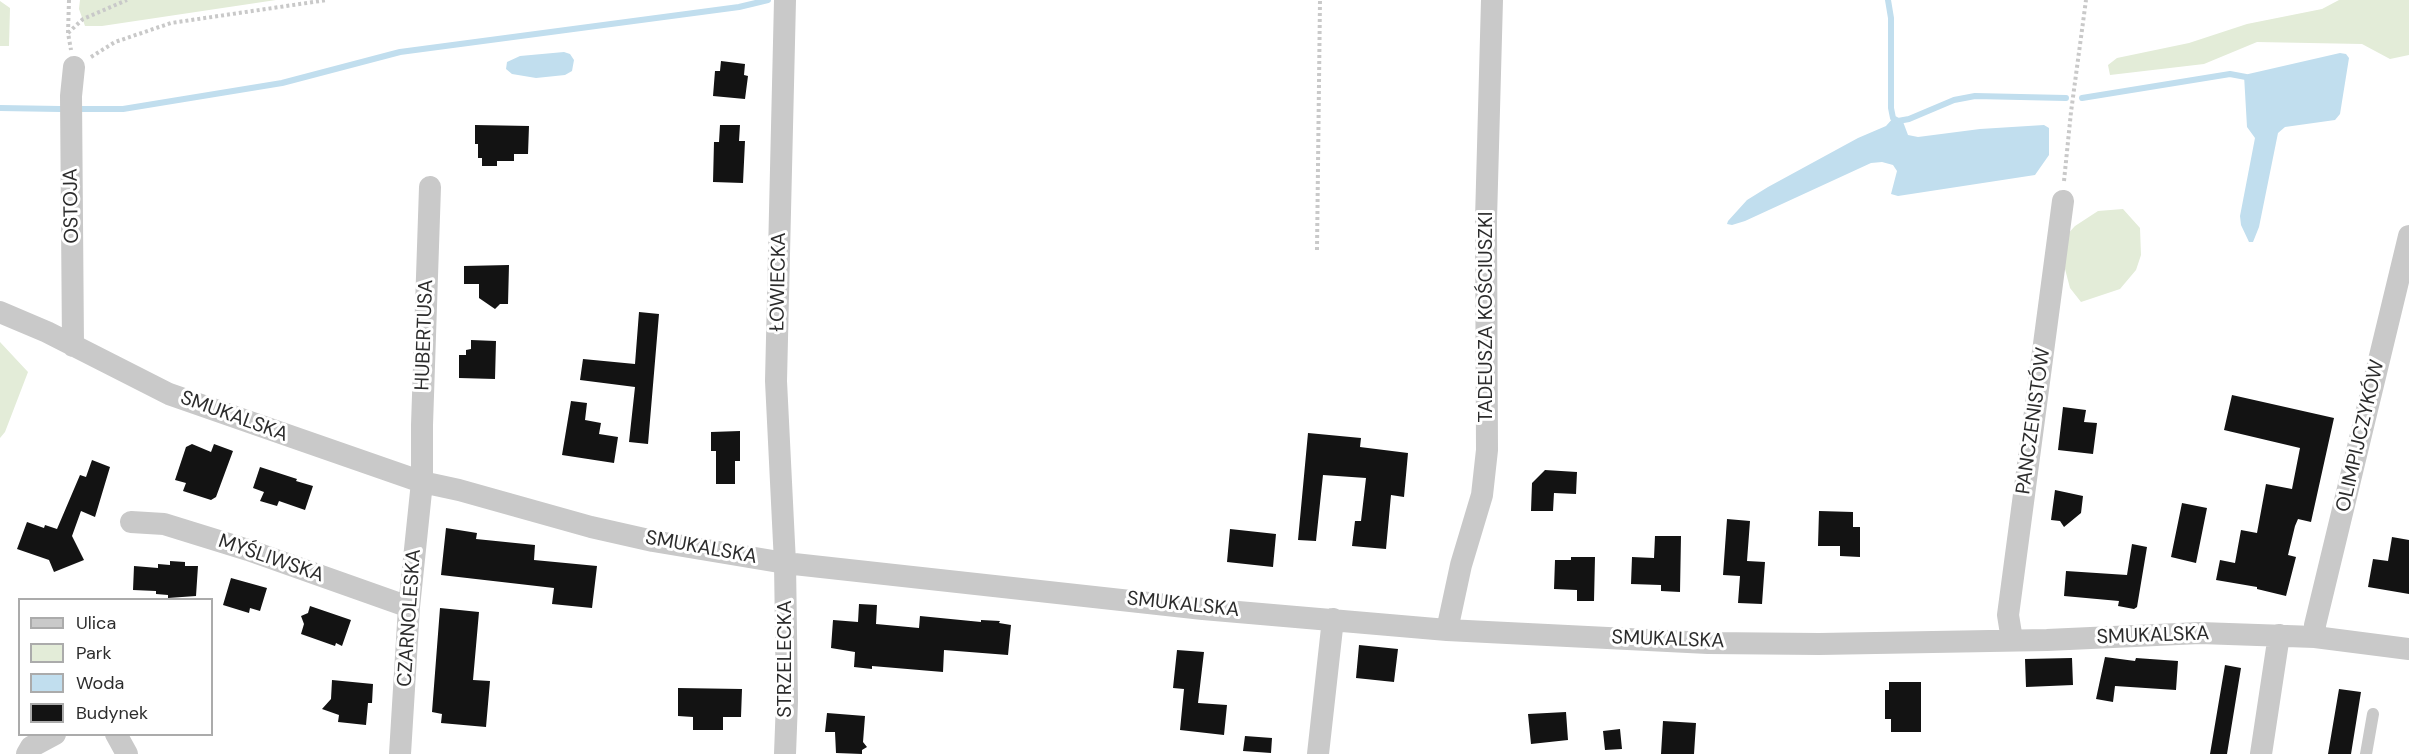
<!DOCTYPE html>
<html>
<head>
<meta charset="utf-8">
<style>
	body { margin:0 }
	#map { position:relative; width:2409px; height:754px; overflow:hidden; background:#fff; font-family:"DM Sans",sans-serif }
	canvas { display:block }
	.legend { position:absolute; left:18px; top:598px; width:195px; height:138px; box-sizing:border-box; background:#fff; border:2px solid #ababab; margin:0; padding:8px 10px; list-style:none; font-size:18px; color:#2c2c2c }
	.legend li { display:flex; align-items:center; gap:12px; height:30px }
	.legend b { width:30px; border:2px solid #ababab }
</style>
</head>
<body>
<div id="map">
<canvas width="2409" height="754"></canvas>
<ul class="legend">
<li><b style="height:8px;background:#c9c9c9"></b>Ulica</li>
<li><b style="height:16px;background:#e3ecd8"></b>Park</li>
<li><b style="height:16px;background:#c1deee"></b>Woda</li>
<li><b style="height:16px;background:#131313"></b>Budynek</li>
</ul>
</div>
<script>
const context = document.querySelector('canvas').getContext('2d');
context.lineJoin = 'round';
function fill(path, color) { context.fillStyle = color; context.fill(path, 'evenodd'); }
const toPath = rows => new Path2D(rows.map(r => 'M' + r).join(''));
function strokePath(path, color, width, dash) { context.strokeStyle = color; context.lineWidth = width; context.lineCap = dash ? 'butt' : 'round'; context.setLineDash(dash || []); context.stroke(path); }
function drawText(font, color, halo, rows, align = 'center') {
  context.font = font + ' "DM Sans",sans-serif'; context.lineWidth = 6; context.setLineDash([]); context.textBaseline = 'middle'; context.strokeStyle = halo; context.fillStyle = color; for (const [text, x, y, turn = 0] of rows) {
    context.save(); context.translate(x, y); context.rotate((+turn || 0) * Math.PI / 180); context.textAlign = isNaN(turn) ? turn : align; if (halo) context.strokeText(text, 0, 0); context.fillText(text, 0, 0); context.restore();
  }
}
const green = toPath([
	[80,0,276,0,102,26,85,26,79,9],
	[2339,0,2409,0,2409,55,2390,59,2362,44,2257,42,2204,64,2110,75,2108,65,2117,58,2189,43,2247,24,2322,9],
	[0,1,10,8,9,46,0,46],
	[2123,209,2140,228,2141,255,2136,270,2120,289,2081,302,2070,288,2065,269,2065,237,2075,226,2098,211],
	[0,342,28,372,5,432,0,438]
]);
const water = toPath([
	[564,52,570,54,574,60,572,71,565,75,536,78,512,74,506,69,507,62,520,56],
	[2340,53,2346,54,2349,58,2340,114,2335,120,2285,127,2278,133,2259,227,2253,242,2249,242,2241,225,2240,216,2255,138,2247,127,2244,75],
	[1894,117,1902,119,1908,135,1918,137,1980,129,2044,125,2049,128,2049,155,2035,175,1898,196,1891,194,1897,171,1893,165,1882,162,1871,163,1745,221,1732,225,1727,224,1728,221,1747,200,1768,187,1858,138,1886,126]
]);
const stream = toPath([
	[1888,0,1891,18,1891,108,1893,118,1898,121,1909,119,1954,100,1975,96,2066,98],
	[2082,98,2230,74,2246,77],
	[0,108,60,109],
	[78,109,123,109,282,83,400,52,739,7,768,0]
]);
const building = toPath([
	[721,61,745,64,744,75,748,76,745,99,713,96,715,71,720,71],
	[475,125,529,126,528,154,514,154,514,161,497,161,497,166,482,166,482,158,478,158,478,144,475,144],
	[720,125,740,125,739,141,745,141,743,183,713,182,714,142,719,142],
	[509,265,508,304,500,304,495,309,479,298,479,284,464,284,464,266],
	[639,312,659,314,648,444,629,442,635,387,580,380,583,359,635,364],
	[471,340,496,341,495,379,459,378,459,355,466,355,466,350,471,349],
	[2232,395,2334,418,2311,522,2298,519,2295,526,2288,555,2296,557,2286,596,2257,589,2257,587,2216,580,2220,560,2235,563,2241,530,2257,533,2266,484,2292,489,2300,448,2224,430],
	[571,401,587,403,585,420,601,423,599,434,618,437,614,463,562,455],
	[2063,407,2086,410,2084,422,2097,423,2093,454,2058,450],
	[740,431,740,461,735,461,735,484,716,484,716,451,711,451,711,432],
	[1308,433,1361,438,1360,447,1408,453,1404,497,1391,495,1386,549,1352,546,1355,521,1361,521,1366,478,1323,475,1316,541,1298,540],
	[192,444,211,452,214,444,233,451,216,497,211,500,183,491,186,483,175,480,186,447],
	[92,460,110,467,95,517,81,511,72,536,84,560,54,572,49,560,17,549,27,522,44,528,45,525,57,529,80,475,86,477],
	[260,467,297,479,296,481,313,486,305,510,279,501,277,506,260,501,264,492,253,488],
	[1545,470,1577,472,1576,494,1554,493,1553,511,1531,511,1532,483],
	[2055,490,2083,496,2081,513,2064,527,2060,521,2051,520],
	[2182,503,2207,508,2196,563,2171,557],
	[1819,511,1853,512,1853,527,1860,527,1860,557,1840,556,1840,546,1818,546],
	[1727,519,1750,521,1747,561,1765,562,1762,604,1738,603,1740,576,1723,575],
	[446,528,477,533,476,539,535,545,534,560,597,566,592,608,552,604,554,588,441,575],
	[1230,529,1276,534,1273,567,1227,562],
	[1655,536,1681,536,1680,592,1661,591,1661,585,1631,584,1632,557,1654,558],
	[2392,537,2409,540,2409,594,2368,587,2373,559,2388,561],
	[2132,544,2147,547,2137,607,2134,609,2118,606,2119,601,2064,596,2066,571,2127,575],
	[1571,557,1595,557,1594,601,1577,601,1577,590,1554,589,1555,560,1571,560],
	[170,561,185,562,185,566,198,566,196,596,168,598,168,595,156,594,156,591,133,590,134,566,158,568,158,564,170,565],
	[231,578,267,588,260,611,250,608,249,613,223,605],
	[859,604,877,605,876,624,919,628,920,616,981,622,981,620,1000,621,999,623,1011,625,1008,655,944,650,943,672,872,666,872,669,854,667,855,652,831,648,833,620,858,622],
	[310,606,351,620,342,646,336,643,335,646,301,634,304,624,301,616,308,613],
	[440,608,479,612,473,680,490,681,486,727,441,723,442,714,432,712],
	[1359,645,1398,649,1394,682,1356,678],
	[1177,650,1204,652,1198,703,1227,705,1224,735,1180,730,1184,689,1173,688],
	[2105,657,2135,661,2136,658,2178,661,2176,690,2115,686,2113,702,2096,699],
	[2072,658,2073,685,2026,687,2025,659],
	[2225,665,2241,668,2227,754,2210,754],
	[332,680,373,684,372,703,368,703,366,725,338,722,339,715,322,709,331,699],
	[1889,682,1921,682,1921,732,1891,732,1891,719,1885,719,1885,690,1889,690],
	[678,688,742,689,741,717,723,717,723,730,693,730,693,717,678,716],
	[2339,689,2361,692,2351,754,2328,754],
	[1566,712,1568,740,1531,744,1528,714],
	[827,713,865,716,863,742,867,747,862,750,862,754,836,753,835,732,825,732],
	[1663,721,1696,723,1694,754,1661,754],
	[1620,729,1622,749,1605,750,1603,731],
	[1245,736,1272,738,1271,753,1243,751]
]);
const path = toPath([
	[69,0,68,33,71,50],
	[68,33,83,19,127,0],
	[91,57,115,42,171,23,327,0],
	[2064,181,2071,112,2086,0],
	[1317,250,1320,0]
]);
const service = toPath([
	[2366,754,2373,714]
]);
const minor = toPath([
	[785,0,776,381,785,563,787,701,785,754],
	[0,312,47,332,169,394,422,482,459,490,591,527,653,541,785,563,1203,609,1447,630,1708,643,1819,644,2047,640,2200,633,2315,637,2409,649],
	[73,346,71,96,74,67],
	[131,522,164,524,248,550,409,607],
	[1447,630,1461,565,1482,495,1487,450,1486,220,1492,0],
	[2315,637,2315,625,2409,236],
	[2012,640,2008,615,2063,201],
	[116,734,127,754],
	[27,754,31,747,55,734],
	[400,754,409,607,422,482,422,425,430,187],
	[1318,754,1333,619],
	[2261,754,2279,635]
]);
const streetNames = [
	["OSTOJA",72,206,-91],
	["ŁOWIECKA",779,282,-89],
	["TADEUSZA KOŚCIUSZKI",1487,317,-90],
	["HUBERTUSA",425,335,-88],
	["SMUKALSKA",234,417,20],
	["PANCZENISTÓW",2034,421,-82],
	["OLIMPIJCZYKÓW",2361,436,-77],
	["SMUKALSKA",701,548,10],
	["MYŚLIWSKA",271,559,19],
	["SMUKALSKA",1183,605,6],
	["CZARNOLESKA",410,618,-86],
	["SMUKALSKA",2153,636,-2],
	["SMUKALSKA",1668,640,2],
	["STRZELECKA",786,659,-90]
];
fill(green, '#e3ecd8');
fill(water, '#c1deee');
strokePath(stream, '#c1deee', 6);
fill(building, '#131313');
strokePath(path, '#c9c9c9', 4, [3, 3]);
strokePath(service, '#c9c9c9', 12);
strokePath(minor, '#c9c9c9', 22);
drawText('20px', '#2c2c2c', '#fff', streetNames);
</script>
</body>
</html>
